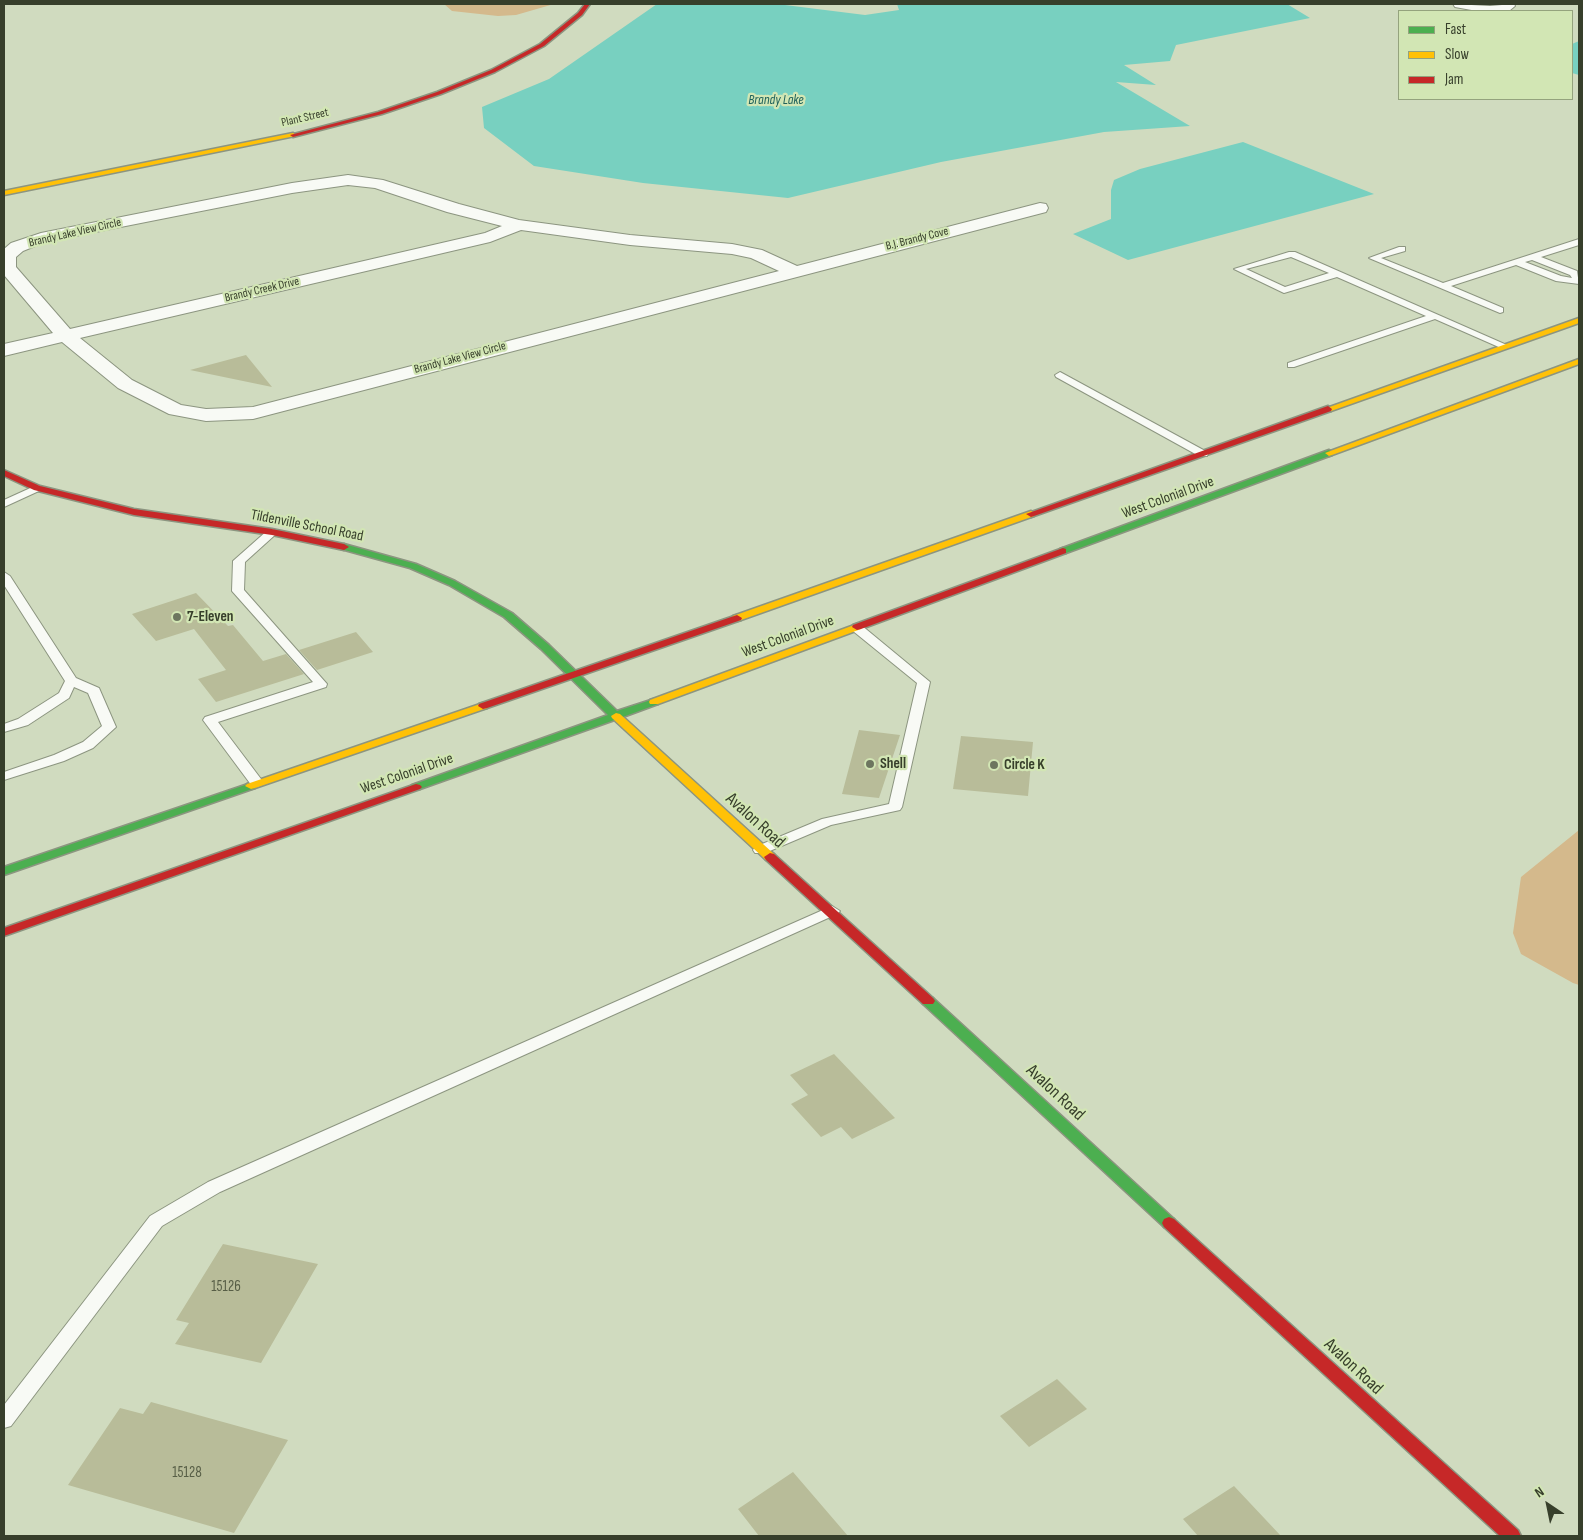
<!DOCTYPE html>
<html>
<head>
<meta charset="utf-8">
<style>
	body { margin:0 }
	#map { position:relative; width:1583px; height:1540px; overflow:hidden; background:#d0dbbf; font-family:"Sofia Sans Condensed",sans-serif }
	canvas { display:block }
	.frame { position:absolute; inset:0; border:5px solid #373f2b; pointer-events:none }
	.legend { position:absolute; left:1398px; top:10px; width:175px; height:90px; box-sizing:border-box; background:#d2e6b4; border:1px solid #94a37d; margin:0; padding:6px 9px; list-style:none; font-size:15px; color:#373f2b }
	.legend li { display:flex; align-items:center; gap:10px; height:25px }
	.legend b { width:25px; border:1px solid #94a37d }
	.north { position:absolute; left:1523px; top:1480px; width:50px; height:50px; -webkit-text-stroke:4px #d2e6b4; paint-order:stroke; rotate:326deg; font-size:14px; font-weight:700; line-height:20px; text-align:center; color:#373f2b }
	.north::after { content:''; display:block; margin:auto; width:18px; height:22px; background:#373f2b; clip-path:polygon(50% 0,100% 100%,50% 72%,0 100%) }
</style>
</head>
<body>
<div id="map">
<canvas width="1583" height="1540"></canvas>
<div class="frame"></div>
<ul class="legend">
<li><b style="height:6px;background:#4caf50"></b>Fast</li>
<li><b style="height:6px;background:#ffc107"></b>Slow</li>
<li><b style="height:6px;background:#c62828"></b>Jam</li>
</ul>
<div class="north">N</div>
</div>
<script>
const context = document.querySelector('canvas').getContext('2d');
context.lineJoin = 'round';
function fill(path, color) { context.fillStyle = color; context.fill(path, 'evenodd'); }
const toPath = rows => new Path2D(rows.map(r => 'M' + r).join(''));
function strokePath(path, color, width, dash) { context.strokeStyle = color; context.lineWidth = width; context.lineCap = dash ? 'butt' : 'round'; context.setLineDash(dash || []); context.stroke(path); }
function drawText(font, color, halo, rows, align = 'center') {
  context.font = font + ' "Sofia Sans Condensed",sans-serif'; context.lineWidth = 4.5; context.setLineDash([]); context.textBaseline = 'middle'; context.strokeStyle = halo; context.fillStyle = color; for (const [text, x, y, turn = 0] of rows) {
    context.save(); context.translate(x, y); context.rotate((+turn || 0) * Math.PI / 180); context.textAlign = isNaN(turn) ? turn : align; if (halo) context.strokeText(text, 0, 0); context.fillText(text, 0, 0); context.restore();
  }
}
const green = toPath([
	[444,4,554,4,516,15,498,16,452,11],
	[1579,830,1579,985,1573,983,1521,954,1513,933,1521,877]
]);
const water = toPath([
	[657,4,777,4,865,15,899,10,897,4,1287,4,1310,18,1176,45,1170,61,1124,65,1156,85,1116,82,1190,126,1104,132,941,162,788,198,643,183,534,166,484,128,482,107,549,79],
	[1579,41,1579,75,1572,73,1572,44],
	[1243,142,1374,194,1128,260,1073,234,1111,219,1111,190,1114,180,1140,169]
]);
const building = toPath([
	[246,355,272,387,190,370],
	[196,593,228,626,233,625,263,661,286,654,304,674,216,702,198,679,226,670,194,629,156,641,132,614],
	[356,632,373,652,317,670,299,650],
	[859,730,900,735,879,798,842,794],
	[961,736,1033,742,1028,796,953,789],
	[834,1054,895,1118,852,1139,841,1127,821,1137,791,1104,808,1095,790,1075],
	[223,1244,318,1264,261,1363,175,1344,189,1323,176,1320],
	[1057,1379,1087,1409,1029,1447,1000,1416],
	[151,1402,288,1440,234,1533,68,1485,120,1408,143,1414],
	[793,1472,848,1536,759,1536,738,1509],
	[1234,1486,1281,1536,1198,1536,1183,1519]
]);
const lane = toPath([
	[1579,239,1579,245,1541,257,1577,271,1579,284,1556,281,1516,265,1451,286,1503,308,1503,312,1500,313,1369,258,1399,247,1405,247,1405,251,1381,258,1443,283,1579,239],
	[1532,260,1570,275,1572,278,1561,276,1525,262,1532,260],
	[1289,252,1295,252,1509,346,1501,348,1435,319,1294,367,1288,367,1288,363,1426,316,1337,277,1284,293,1234,269,1289,252],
	[1291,257,1329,273,1285,287,1246,269,1291,257],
	[1060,372,1207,452,1208,454,1207,456,1199,456,1056,377,1055,375,1060,372],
	[37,485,43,488,41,490,4,507,4,500,37,485],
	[272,529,278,532,276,534,245,562,244,590,327,684,326,687,218,722,264,783,257,787,252,786,203,720,205,717,313,682,232,591,233,561,268,530,272,529],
	[4,572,10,576,76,678,99,688,116,727,93,748,64,761,4,780,4,772,54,755,83,742,102,726,88,693,74,687,69,698,28,725,4,732,4,724,18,719,59,693,65,681,4,585,4,572],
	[857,624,861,625,930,682,902,807,900,810,831,825,765,853,755,853,753,850,755,847,822,819,889,804,917,683,853,631,851,628,857,624],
	[832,906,840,911,837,914,220,1192,162,1226,11,1426,4,1428,4,1405,150,1216,208,1182,832,906]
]);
const street = toPath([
	[1453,4,1490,6,1514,4,1515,6,1509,11,1477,11,1455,7,1453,4],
	[348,175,383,180,459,204,519,220,630,235,732,244,762,250,797,266,1040,203,1046,204,1048,208,1046,212,253,419,206,421,169,414,118,388,62,342,4,356,4,344,53,333,4,275,4,249,11,243,41,233,292,183,348,175],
	[348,185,375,188,447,212,502,226,485,233,70,329,16,267,16,257,23,251,45,242,292,193,348,185],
	[521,230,630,245,732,254,751,258,779,271,253,407,206,409,181,405,132,380,80,338,490,242,521,230]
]);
const fast = toPath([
	[1329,450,1333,453,1332,455,1066,553,1060,553,1058,551,1060,549,1329,450],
	[344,544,416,564,455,581,512,613,549,645,617,711,654,699,659,702,658,704,620,718,420,789,412,789,410,787,412,785,608,715,541,649,504,617,449,585,410,568,341,549,339,547,344,544],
	[251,783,257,786,255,788,4,875,4,867,251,783],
	[928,997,933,998,1174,1219,1176,1223,1174,1227,1169,1229,1164,1227,923,1004,921,1001,923,998,928,997]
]);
const slow = toPath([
	[293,133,296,135,295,136,4,195,4,191,293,133],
	[1579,318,1579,323,1331,411,1325,411,1324,409,1579,318],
	[1579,359,1579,364,1332,455,1329,456,1325,453,1579,359],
	[1031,511,1036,514,1034,516,741,620,737,621,732,618,733,616,1031,511],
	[857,624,861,625,862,627,861,629,658,704,650,704,649,702,650,700,857,624],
	[483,703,488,706,487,708,255,788,251,789,245,786,247,784,483,703],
	[616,713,620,714,774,854,776,857,774,860,766,860,612,718,611,716,616,713]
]);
const jam = toPath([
	[585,4,590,4,582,15,544,46,495,72,441,94,382,114,293,137,290,135,378,112,437,92,491,70,540,44,578,13,585,4],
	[1328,406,1332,409,1331,411,1034,516,1031,517,1026,514,1328,406],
	[4,470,40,486,134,509,272,529,344,544,349,547,344,550,272,535,134,515,34,490,4,476,4,470],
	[1063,548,1066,549,1066,553,861,629,857,630,852,627,853,625,1063,548],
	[737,615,742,618,741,620,487,708,483,709,478,706,479,704,737,615],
	[416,784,420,785,422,787,420,789,4,936,4,928,416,784],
	[770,853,774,854,933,998,935,1001,933,1004,923,1004,766,860,764,857,770,853],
	[1169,1217,1174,1219,1518,1530,1521,1536,1500,1536,1164,1227,1162,1223,1164,1219,1169,1217]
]);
const markers = [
	[177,617,5,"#6d765f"],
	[870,764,5,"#6d765f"],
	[994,765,5,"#6d765f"]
];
const farStreetnames = [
	["Plant Street",305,118,-13],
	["Brandy Lake View Circle",75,233,-13],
	["B.J. Brandy Cove",917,239,-14],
	["Brandy Creek Drive",262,290,-13],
	["Brandy Lake View Circle",460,358,-15]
];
const farWaternames = [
	["Brandy Lake",776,100]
];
const streetNames = [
	["West Colonial Drive",1168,498,-20],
	["Tildenville School Road",307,526,11],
	["West Colonial Drive",788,637,-20],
	["West Colonial Drive",407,774,-19]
];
const poiNames = [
	["7-Eleven",187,617],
	["Shell",880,764],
	["Circle K",1004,765]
];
const nearNumbernames = [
	["15126",226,1287],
	["15128",187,1473]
];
const nearStreetnames = [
	["Avalon Road",755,821,42],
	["Avalon Road",1055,1093,43],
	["Avalon Road",1353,1367,43]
];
fill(green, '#d4b98c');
fill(water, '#78d0c0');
fill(building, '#b8bc99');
strokePath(lane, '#8c9580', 2);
strokePath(street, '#8c9580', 2);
strokePath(fast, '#8c9580', 3);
strokePath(slow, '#8c9580', 3);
strokePath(jam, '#8c9580', 3);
fill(lane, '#f8faf5');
fill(street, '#f8faf5');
fill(fast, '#4caf50');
fill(slow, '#ffc107');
fill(jam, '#c62828');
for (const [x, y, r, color] of markers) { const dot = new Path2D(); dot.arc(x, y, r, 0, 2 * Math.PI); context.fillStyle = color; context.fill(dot); strokePath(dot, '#d2e6b4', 2); }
drawText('12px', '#373f2b', '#d2e6b4', farStreetnames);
drawText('italic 14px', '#1f615b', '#d2e6b4', farWaternames);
drawText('15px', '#373f2b', '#d2e6b4', streetNames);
drawText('bold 15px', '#373f2b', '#d2e6b4', poiNames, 'left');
drawText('15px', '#575e46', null, nearNumbernames);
drawText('18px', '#373f2b', '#d2e6b4', nearStreetnames);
</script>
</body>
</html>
